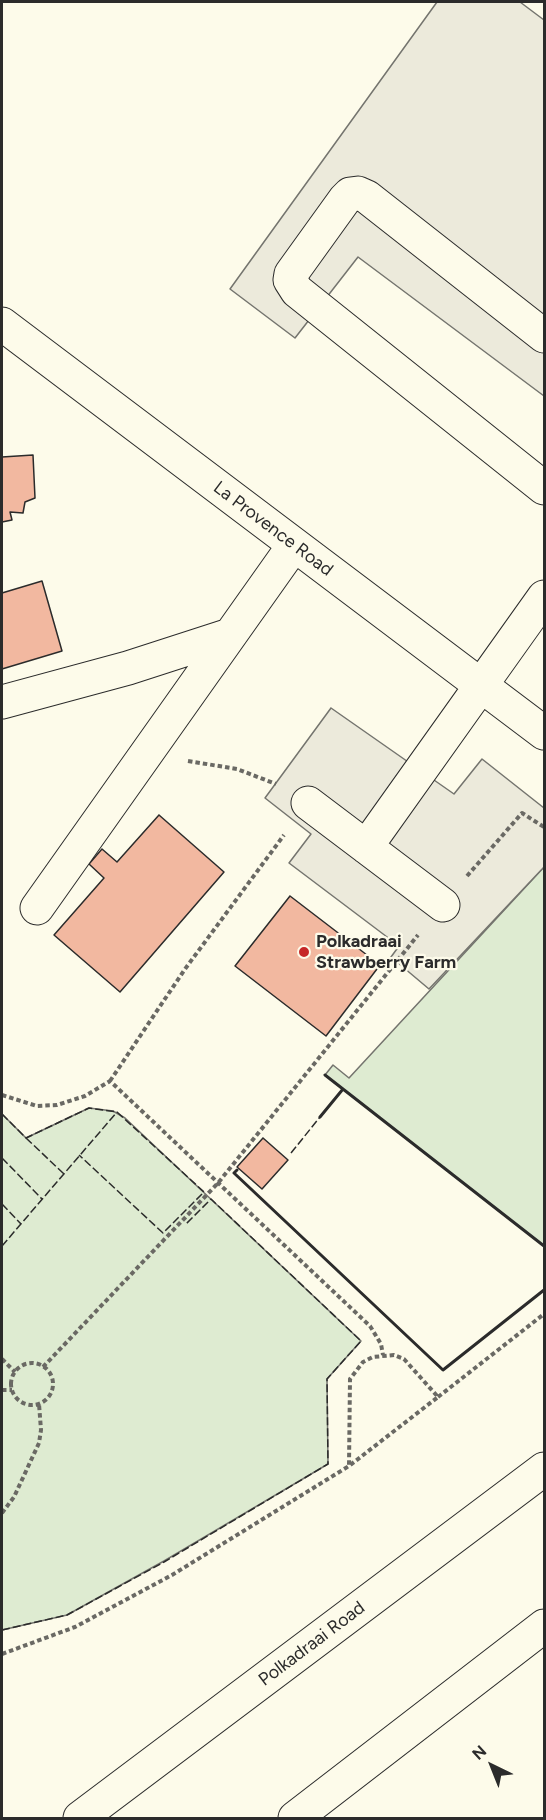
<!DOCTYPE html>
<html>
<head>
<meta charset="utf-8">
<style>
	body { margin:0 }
	#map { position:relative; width:546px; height:1820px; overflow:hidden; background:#fdfbea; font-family:Figtree,sans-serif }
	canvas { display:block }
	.frame { position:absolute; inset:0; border:3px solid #2b2b2b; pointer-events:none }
	.north { position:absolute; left:462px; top:1736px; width:60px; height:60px; -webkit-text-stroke:4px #fdfbea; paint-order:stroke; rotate:317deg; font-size:16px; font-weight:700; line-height:24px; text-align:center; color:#2b2b2b }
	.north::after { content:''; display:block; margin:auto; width:21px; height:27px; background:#2b2b2b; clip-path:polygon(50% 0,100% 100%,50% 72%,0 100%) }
</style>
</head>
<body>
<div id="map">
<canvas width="546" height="1820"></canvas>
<div class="frame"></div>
<div class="north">N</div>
</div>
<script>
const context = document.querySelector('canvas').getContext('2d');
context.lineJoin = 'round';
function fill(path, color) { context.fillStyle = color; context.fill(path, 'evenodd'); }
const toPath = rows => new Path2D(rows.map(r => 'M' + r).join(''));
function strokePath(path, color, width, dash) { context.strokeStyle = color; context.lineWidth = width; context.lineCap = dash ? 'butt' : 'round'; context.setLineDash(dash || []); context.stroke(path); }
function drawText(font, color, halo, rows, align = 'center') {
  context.font = font + ' Figtree,sans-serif'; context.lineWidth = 4.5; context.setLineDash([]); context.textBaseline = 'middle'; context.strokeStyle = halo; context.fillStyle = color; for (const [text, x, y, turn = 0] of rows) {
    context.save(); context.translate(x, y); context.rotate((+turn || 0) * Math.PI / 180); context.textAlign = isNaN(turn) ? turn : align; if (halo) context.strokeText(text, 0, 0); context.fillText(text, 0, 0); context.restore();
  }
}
const green = toPath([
	[544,867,544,1246,325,1075,333,1065,349,1078,544,867],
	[89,1108,113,1111,125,1118,361,1341,327,1379,328,1464,164,1561,67,1615,2,1630,2,1114,26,1138,89,1108]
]);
const parking = toPath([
	[437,2,520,2,544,20,544,396,358,257,295,338,230,289,437,2],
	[331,708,454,794,482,759,544,808,544,867,429,989,391,957,399,946,289,863,311,834,265,798,331,708]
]);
const building = toPath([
	[33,455,35,498,25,502,23,513,10,512,12,520,2,522,2,457,33,455],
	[42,581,62,651,2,669,2,593,42,581],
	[159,815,224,872,120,992,54,935,104,878,89,864,102,849,117,862,159,815],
	[290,896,380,965,326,1036,235,966,290,896],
	[263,1138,288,1160,262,1189,237,1167,263,1138]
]);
const path = toPath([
	[188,761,237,769,276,784],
	[467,876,522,813,544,827],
	[110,1081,185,969,284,835],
	[2,1095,37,1106,57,1105,85,1096,110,1081,370,1326,381,1344,383,1355],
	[2,1359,15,1372],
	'11 1384a21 21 0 1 1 42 0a21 21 0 1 1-42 0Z',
	[43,1367,218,1183,418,935],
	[2,1390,12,1390],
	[438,1397,544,1314],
	[2,1513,14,1497,39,1443,41,1430,39,1404],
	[2,1654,75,1627,172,1575,349,1466,438,1397,404,1359,394,1355,373,1357,363,1362,350,1379,349,1466]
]);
const minor = toPath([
	[2,324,544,733],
	[544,336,367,197,358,193,350,194,345,199,291,274,290,280,297,291,544,488],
	[2,702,128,668,230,635],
	[308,803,443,905],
	[366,847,544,597],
	[37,908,294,545]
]);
const major = toPath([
	[80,1818,544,1469],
	[295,1818,544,1626]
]);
const fence = toPath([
	[2,1114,26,1138,89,1108,117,1112,204,1192,163,1233,79,1155],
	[26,1138,64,1174],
	[291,1153,320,1117],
	[2,1158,42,1199],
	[2,1204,21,1224],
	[2,1246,117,1112],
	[2,1630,67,1615,164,1562,328,1464,327,1379,361,1341,211,1199,186,1224]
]);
const wall = toPath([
	[325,1075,544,1246],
	[320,1117,343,1089],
	[237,1170,234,1173,443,1370,544,1290]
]);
const markers = [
	[304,952,6,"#c62828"]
];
const streetNames = [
	["La Provence Road",273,529,37],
	["Polkadraai Road",312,1644,-37]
];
const poiNames = [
	["Polkadraai",316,942],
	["Strawberry Farm",316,963]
];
fill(green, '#deebd1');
strokePath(green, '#74746e', 1.5);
fill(parking, '#eceadb');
strokePath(parking, '#74746e', 1.5);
fill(building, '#f2b8a0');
strokePath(building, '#2b2b2b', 1.5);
strokePath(minor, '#2b2b2b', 35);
strokePath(major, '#2b2b2b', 35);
strokePath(path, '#6a6964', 4, [4.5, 3]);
strokePath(minor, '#fdfbea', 33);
strokePath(major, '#fdfbea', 33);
strokePath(fence, '#2b2b2b', 1.5, [8, 3]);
strokePath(wall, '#2b2b2b', 3);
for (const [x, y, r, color] of markers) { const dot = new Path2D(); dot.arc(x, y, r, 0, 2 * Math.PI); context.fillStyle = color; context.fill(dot); strokePath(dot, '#fdfbea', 2); }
drawText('18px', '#2b2b2b', '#fdfbea', streetNames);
drawText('bold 18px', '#2b2b2b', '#fdfbea', poiNames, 'left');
</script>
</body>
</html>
